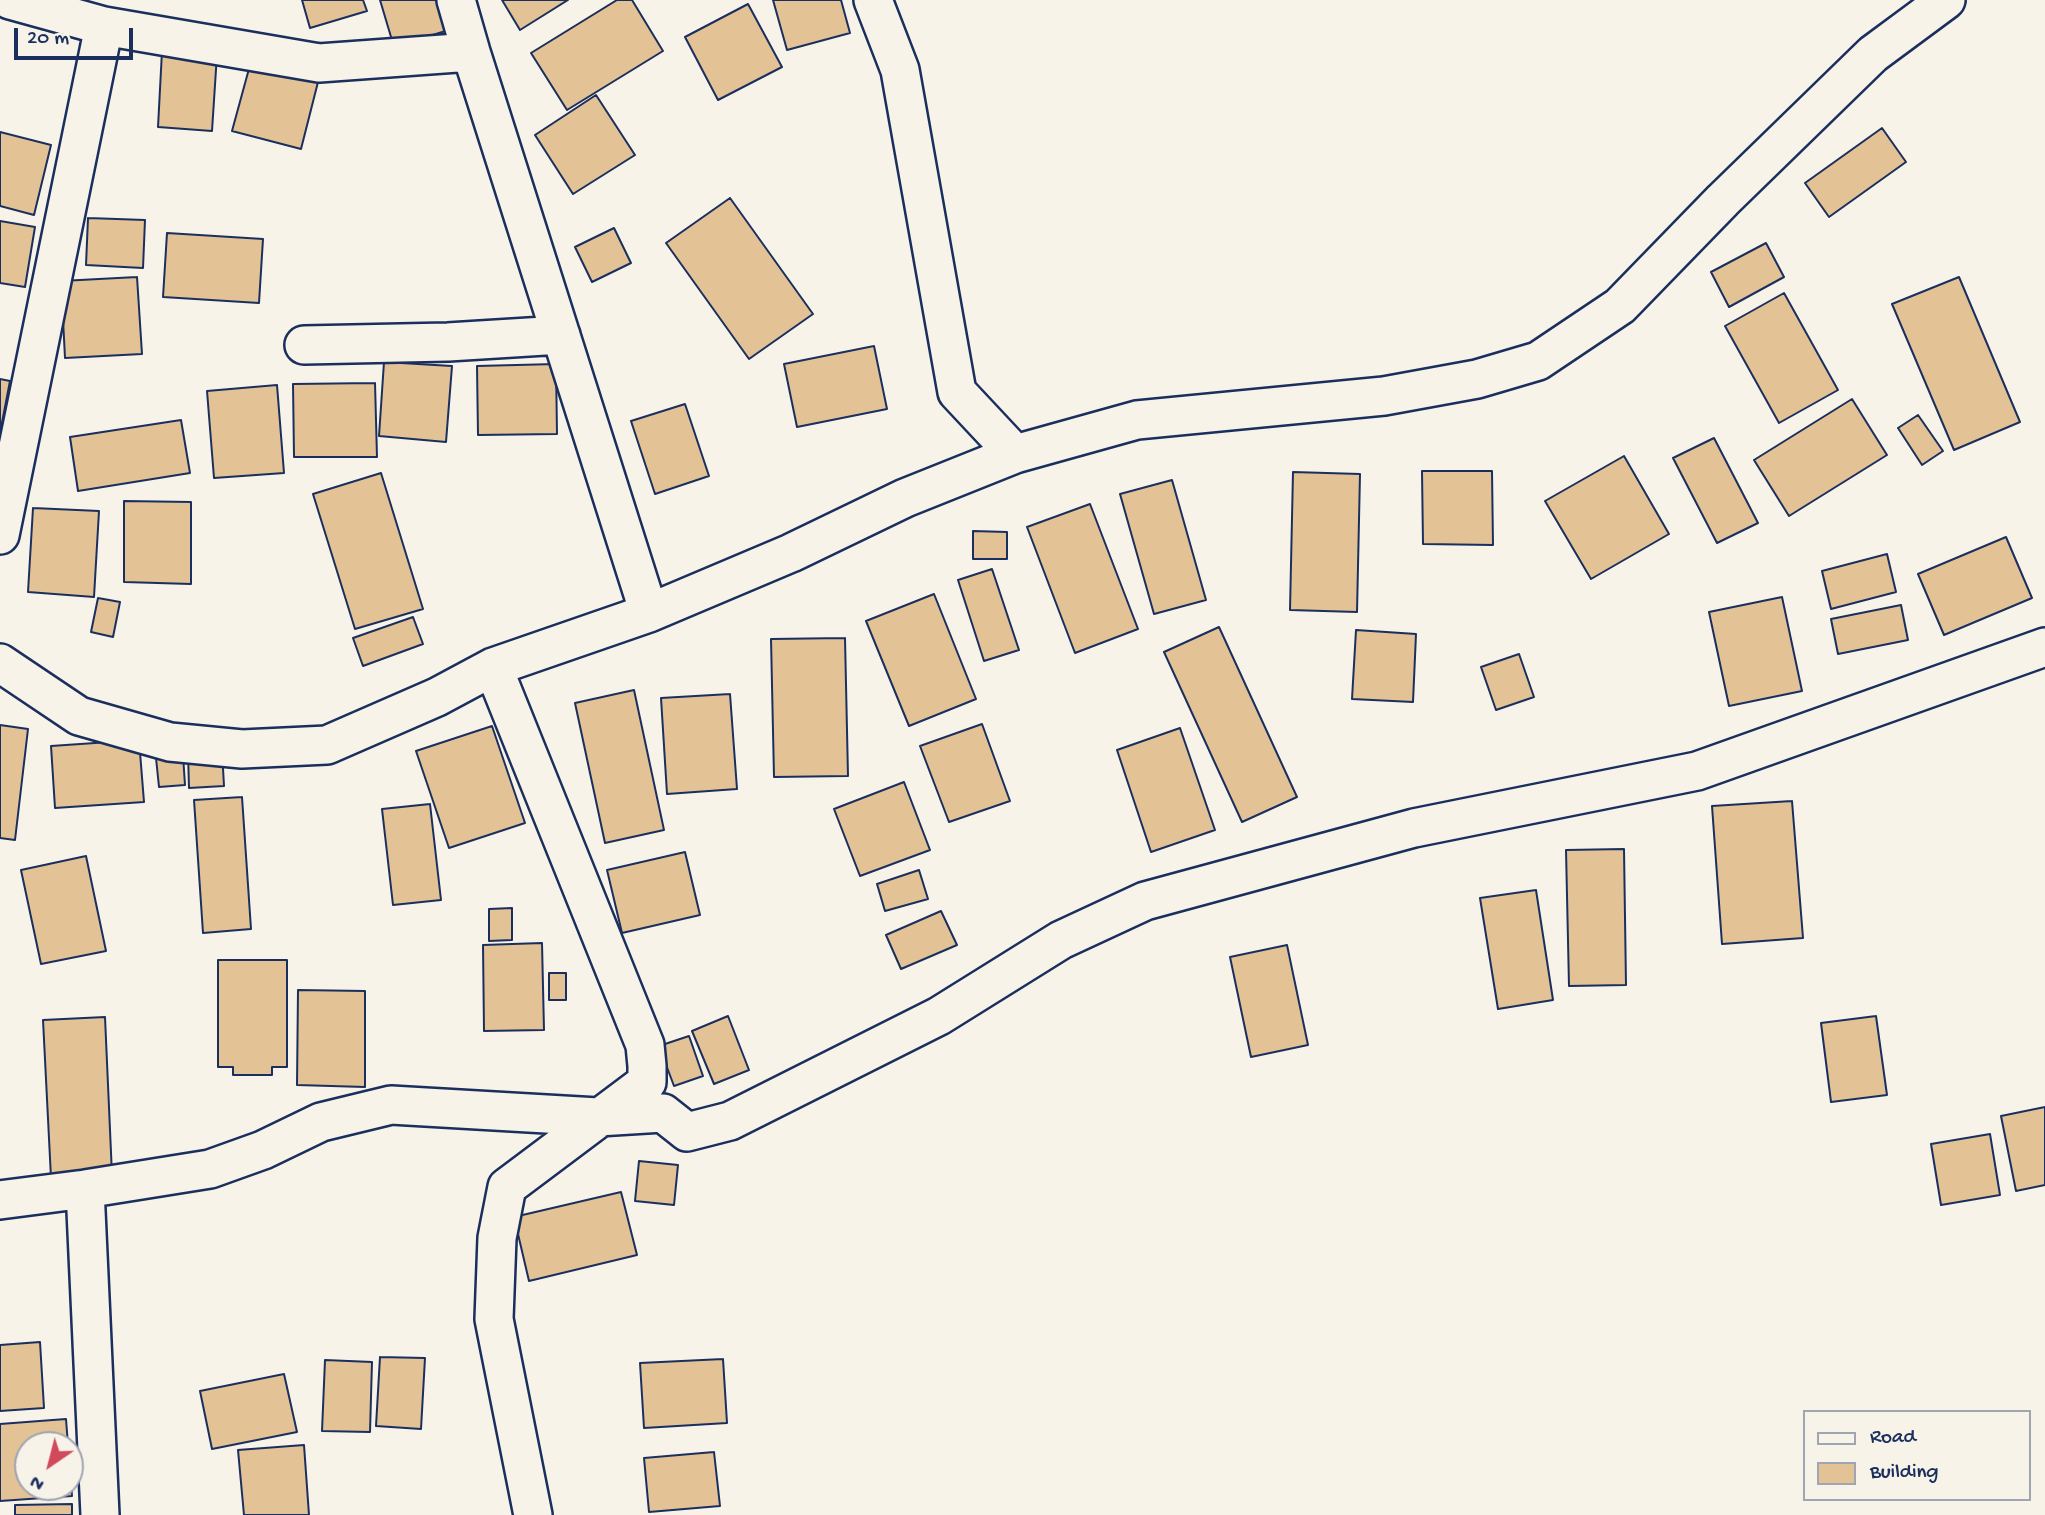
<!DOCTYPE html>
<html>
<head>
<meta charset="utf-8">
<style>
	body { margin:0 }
	#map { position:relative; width:2045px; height:1515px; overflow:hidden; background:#f7f3e8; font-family:"Gochi Hand",sans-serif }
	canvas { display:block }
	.legend { position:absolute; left:1803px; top:1410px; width:228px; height:91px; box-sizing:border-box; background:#f7f3e8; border:2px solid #9fa5b1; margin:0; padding:9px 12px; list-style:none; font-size:21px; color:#1b2f5e }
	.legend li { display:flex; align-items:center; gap:14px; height:35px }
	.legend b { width:35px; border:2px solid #9fa5b1 }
	.north { position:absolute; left:14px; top:1431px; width:70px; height:70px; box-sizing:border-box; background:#f7f3e8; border:2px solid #9fa5b1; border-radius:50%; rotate:215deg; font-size:19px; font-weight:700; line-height:28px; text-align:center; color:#1b2f5e }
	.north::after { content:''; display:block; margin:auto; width:24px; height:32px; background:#d1495b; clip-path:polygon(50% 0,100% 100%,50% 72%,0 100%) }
	.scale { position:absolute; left:14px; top:28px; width:119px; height:32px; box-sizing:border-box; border:4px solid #1b2f5e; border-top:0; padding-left:9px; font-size:21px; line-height:24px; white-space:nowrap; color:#1b2f5e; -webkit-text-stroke:5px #f7f3e8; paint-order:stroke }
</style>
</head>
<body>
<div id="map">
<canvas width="2045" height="1515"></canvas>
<ul class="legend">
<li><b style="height:9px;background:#f7f3e8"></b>Road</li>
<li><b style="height:19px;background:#e3c295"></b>Building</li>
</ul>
<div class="north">N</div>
<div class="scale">20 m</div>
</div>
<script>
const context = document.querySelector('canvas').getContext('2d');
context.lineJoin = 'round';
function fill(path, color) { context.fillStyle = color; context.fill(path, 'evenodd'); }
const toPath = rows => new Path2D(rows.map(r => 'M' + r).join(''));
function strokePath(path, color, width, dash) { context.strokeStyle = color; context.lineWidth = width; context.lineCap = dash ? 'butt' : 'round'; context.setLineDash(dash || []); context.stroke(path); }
const building = toPath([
	[302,0,363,0,367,11,310,28,302,0],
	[380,0,443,0,452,29,394,47,380,0],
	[502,0,568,0,520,30,502,0],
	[617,0,632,0,663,51,567,110,531,53,617,0],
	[773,0,841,0,850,33,787,50,773,0],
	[748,4,782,67,718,100,685,37,748,4],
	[162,51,217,54,212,131,158,127,162,51],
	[250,65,318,82,301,149,232,131,250,65],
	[596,95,635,155,573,194,535,135,596,95],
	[1882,128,1906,162,1829,217,1805,183,1882,128],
	[0,132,51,145,34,215,0,206,0,132],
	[730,198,813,314,749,359,666,243,730,198],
	[88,218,145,220,143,268,86,265,88,218],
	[0,221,35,227,25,287,0,283,0,221],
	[614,228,631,263,592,282,575,247,614,228],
	[167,233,263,239,259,303,163,297,167,233],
	[1766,243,1784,277,1729,307,1711,272,1766,243],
	[137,277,142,354,65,358,61,281,137,277],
	[1959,277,2020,422,1954,450,1892,304,1959,277],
	[1784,293,1838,390,1779,423,1725,326,1784,293],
	[874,346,887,409,797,427,784,364,874,346],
	[384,362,452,366,446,442,379,436,384,362],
	[556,364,557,434,478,435,477,366,556,364],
	[0,379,10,381,0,433,0,379],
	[375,383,377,457,294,457,293,384,375,383],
	[277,385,284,473,214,478,207,391,277,385],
	[1852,399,1887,455,1789,516,1754,460,1852,399],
	[685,404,709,476,655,494,631,421,685,404],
	[1918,415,1943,451,1922,465,1898,428,1918,415],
	[181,420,190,473,78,491,70,437,181,420],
	[1714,438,1758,523,1717,543,1673,458,1714,438],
	[1624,456,1669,534,1591,579,1545,501,1624,456],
	[1422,471,1492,471,1493,545,1423,544,1422,471],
	[1293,472,1360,474,1357,612,1290,610,1293,472],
	[381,473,423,609,355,629,313,494,381,473],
	[1172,480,1206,600,1154,614,1120,494,1172,480],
	[124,501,191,502,191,584,124,582,124,501],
	[1090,504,1138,629,1075,653,1027,527,1090,504],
	[33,508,99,511,94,597,28,592,33,508],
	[973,531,1007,532,1007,559,973,559,973,531],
	[2006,537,2032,598,1944,635,1918,574,2006,537],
	[1887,554,1896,592,1831,609,1822,571,1887,554],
	[992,569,1019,650,984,661,958,580,992,569],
	[934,594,976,699,909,726,866,621,934,594],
	[1782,597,1802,691,1729,706,1709,612,1782,597],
	[98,598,120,602,113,637,91,632,98,598],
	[1901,605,1908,640,1838,654,1831,619,1901,605],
	[413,617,423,644,363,666,353,638,413,617],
	[1219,627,1297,797,1242,822,1164,652,1219,627],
	[1356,630,1416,634,1413,702,1352,699,1356,630],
	[845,638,848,776,774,777,771,639,845,638],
	[1519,654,1534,697,1496,710,1481,667,1519,654],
	[634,690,664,830,605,843,575,703,634,690],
	[730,694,737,789,667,794,661,698,730,694],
	[982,724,1010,801,949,822,920,746,982,724],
	[0,725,28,729,15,840,0,838,0,725],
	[492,726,525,823,449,848,416,751,492,726],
	[1180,728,1215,830,1151,852,1117,750,1180,728],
	[139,740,144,802,55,808,51,746,139,740],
	[222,751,224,786,189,788,188,753,222,751],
	[183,755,185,785,159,787,156,758,183,755],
	[904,782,930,850,860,876,834,809,904,782],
	[242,797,251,929,203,933,194,800,242,797],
	[1792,801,1803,938,1722,944,1712,806,1792,801],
	[430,804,441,900,393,905,382,809,430,804],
	[1624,849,1626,985,1569,986,1566,850,1624,849],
	[685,852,700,915,622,933,607,870,685,852],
	[86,856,106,951,41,964,21,870,86,856],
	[919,870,928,899,885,911,877,884,919,870],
	[1536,890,1553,1000,1498,1009,1480,898,1536,890],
	[512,908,512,940,489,941,489,909,512,908],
	[941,911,957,945,901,969,886,935,941,911],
	[542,943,544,1030,484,1031,483,945,542,943],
	[1287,945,1308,1045,1251,1057,1230,957,1287,945],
	[218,960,287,960,287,1067,272,1067,272,1075,233,1075,233,1067,218,1067,218,960],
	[549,973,566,973,566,1000,549,1000,549,973],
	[298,990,365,991,365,1087,297,1085,298,990],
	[728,1016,749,1070,714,1084,692,1031,728,1016],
	[1876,1016,1887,1095,1831,1102,1821,1023,1876,1016],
	[105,1017,112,1175,51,1178,43,1020,105,1017],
	[689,1036,703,1076,674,1086,659,1046,689,1036],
	[2045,1107,2045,1185,2016,1191,2001,1116,2045,1107],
	[1990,1134,2000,1195,1941,1205,1931,1144,1990,1134],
	[639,1161,678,1165,674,1205,635,1201,639,1161],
	[621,1192,637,1255,529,1281,514,1217,621,1192],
	[40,1342,44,1408,0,1411,0,1345,40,1342],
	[380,1357,425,1358,421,1429,376,1426,380,1357],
	[723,1359,727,1423,644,1428,640,1363,723,1359],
	[325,1360,372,1362,370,1432,322,1431,325,1360],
	[284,1374,297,1432,212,1449,200,1391,284,1374],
	[66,1419,68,1445,28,1445,28,1487,70,1487,70,1471,72,1496,0,1501,0,1424,66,1419],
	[304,1445,309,1515,244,1515,238,1450,304,1445],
	[714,1452,720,1506,649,1512,644,1458,714,1452],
	[72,1504,72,1515,15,1515,15,1505,72,1504]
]);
const minor = toPath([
	[10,0,104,26,319,63,471,52],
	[456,0,471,52,649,613],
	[873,0,900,70,957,392,1015,454],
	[304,345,448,342,561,335],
	[0,535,104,26],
	[0,663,79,716,170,742,242,749,327,745,437,697,493,667,649,613,791,553,905,498,1015,454,1137,420,1384,396,1477,379,1538,361,1620,306,1723,200,1873,54,1946,0],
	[493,667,645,1045,647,1066,647,1082,507,1187,497,1238,494,1319,533,1515],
	[85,1189,100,1515],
	[0,1200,85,1189,210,1169,263,1150,321,1122,391,1105,598,1117,663,1113,687,1132,730,1121,939,1016,1061,940,1145,901,1414,828,1697,771,2045,647]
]);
fill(building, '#e3c295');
strokePath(building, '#1b2f5e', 2);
strokePath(minor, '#1b2f5e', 42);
strokePath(minor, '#f7f3e8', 37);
</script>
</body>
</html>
